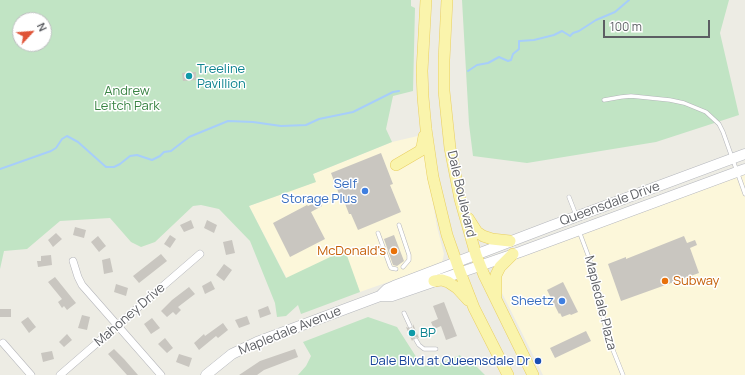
<!DOCTYPE html>
<html>
<head>
<meta charset="utf-8">
<style>
	body { margin:0 }
	#map { position:relative; width:745px; height:375px; overflow:hidden; background:#edece4; font-family:Manrope,sans-serif }
	canvas { display:block }
	.north { position:absolute; left:12px; top:12px; width:40px; height:40px; box-sizing:border-box; background:#fff; border:1px solid #bebfc1; border-radius:50%; rotate:64deg; font-size:11px; font-weight:700; line-height:16px; text-align:center; color:#5c5e63 }
	.north::after { content:''; display:block; margin:auto; width:14px; height:18px; background:#df5438; clip-path:polygon(50% 0,100% 100%,50% 72%,0 100%) }
	.scale { position:absolute; left:603px; top:20px; width:107px; height:18px; box-sizing:border-box; border:2px solid #5c5e63; border-top:0; padding-left:5px; font-size:12px; line-height:14px; white-space:nowrap; color:#5c5e63; -webkit-text-stroke:3px #fff; paint-order:stroke }
</style>
</head>
<body>
<div id="map">
<canvas width="745" height="375"></canvas>
<div class="north">N</div>
<div class="scale">100 m</div>
</div>
<script>
const context = document.querySelector('canvas').getContext('2d');
context.lineJoin = 'round';
function fill(path, color) { context.fillStyle = color; context.fill(path, 'evenodd'); }
const toPath = rows => new Path2D(rows.map(r => 'M' + r).join(''));
function strokePath(path, color, width, dash) { context.strokeStyle = color; context.lineWidth = width; context.lineCap = dash ? 'butt' : 'round'; context.setLineDash(dash || []); context.stroke(path); }
function drawText(font, color, halo, rows, align = 'center') {
  context.font = font + ' Manrope,sans-serif'; context.lineWidth = 3; context.setLineDash([]); context.textBaseline = 'middle'; context.strokeStyle = halo; context.fillStyle = color; for (const [text, x, y, turn = 0] of rows) {
    context.save(); context.translate(x, y); context.rotate((+turn || 0) * Math.PI / 180); context.textAlign = isNaN(turn) ? turn : align; if (halo) context.strokeText(text, 0, 0); context.fillText(text, 0, 0); context.restore();
  }
}
const commercial = toPath([
	[422,135,437,227,444,254,442,263,360,292,344,250,287,279,249,206,315,182,313,174,392,142],
	[745,171,745,375,543,375,497,283,506,263]
]);
const green = toPath([
	[0,0,411,0,411,6,415,8,413,91,393,96,386,129,392,142,313,174,316,182,249,206,286,278,345,250,360,292,301,314,298,305,286,316,277,317,275,303,250,241,219,209,201,205,193,206,155,242,141,247,131,242,110,218,60,221,27,249,4,251,0,269],
	[20,20,44,20,44,44,20,44],
	[462,0,729,0,720,33,739,115,656,142,527,163,473,156,469,124],
	[368,317,397,327,422,366,428,366,441,363,460,355,463,361,472,362,485,375,298,375,306,366,311,356,303,342]
]);
const stream = toPath([
	[468,71,477,65,488,63,499,57,508,61,511,60,513,54,519,49,519,41,520,41,534,40,554,35,562,31,570,36,573,33,579,31,596,20,615,12,629,0],
	[0,169,51,151,56,148,62,139,67,136,78,142,106,167,114,167,120,164,130,156,137,155,152,160,160,156,164,152,171,151,189,137,228,121,253,122,281,126,306,125,319,119,353,112,393,92,399,91]
]);
const building = toPath([
	[196,72,196,80,183,81,182,73],
	[381,153,393,184,390,185,401,212,358,230,351,214,349,214,341,193,339,194,331,173],
	[320,200,322,206,311,212,325,239,290,257,273,223,307,205,308,206],
	[191,220,194,228,184,232,180,225],
	[207,220,217,225,214,233,204,228],
	[75,227,86,230,84,238,73,235],
	[56,233,62,239,53,247,48,240],
	[170,235,176,239,170,248,164,244],
	[394,235,404,261,397,266,393,265,384,239],
	[98,236,106,246,99,252,91,242],
	[684,236,687,243,695,240,697,245,690,248,699,273,621,301,608,264,626,257,626,259],
	[232,240,235,253,226,255,223,242],
	[161,254,167,261,139,283,133,276],
	[51,255,52,265,38,267,37,261,41,261,41,256],
	[110,258,113,272,104,274,102,260],
	[224,264,232,270,224,281,216,275],
	[55,277,76,303,67,310,64,306,62,308,58,302,62,299,48,282],
	[211,281,215,289,205,294,202,286],
	[563,282,578,312,571,315,570,314,562,317,560,313,559,314,547,290],
	[116,284,128,288,126,296,114,292],
	[189,287,195,294,178,307,181,310,176,315,173,312,167,317,161,311,172,300],
	[444,302,457,336,446,340,441,326,434,329,431,322,438,319,433,306],
	[268,306,271,314,260,318,258,310],
	[0,309,11,309,11,317,0,317],
	[82,315,90,317,87,330,78,328],
	[247,316,250,324,239,328,235,320],
	[28,317,36,327,29,333,21,322],
	[152,318,160,328,151,334,144,324],
	[223,323,228,330,218,338,216,336,199,350,194,343,204,334,205,336],
	[413,324,419,338,415,337,412,341,406,327,411,329,413,328],
	[586,331,591,341,555,358,550,348],
	[67,334,72,340,64,347,59,342],
	[165,338,173,348,167,353,158,344],
	[114,349,124,359,138,375,127,375,108,354],
	[295,349,298,357,264,370,257,375,239,375,260,361],
	[52,351,54,359,43,362,41,353],
	[179,354,192,358,189,367,176,362]
]);
const lane = toPath([
	[604,100,621,97,631,96,670,100,684,103,706,112,719,124,723,132,745,194],
	[569,197,576,215],
	[399,225,409,255,409,260,403,267],
	[579,231,594,271,607,335,623,375],
	[378,233,390,266,391,268,396,269],
	[404,313,410,326],
	[416,340,419,345,424,349,436,349]
]);
const street = toPath([
	[73,261,78,277,82,285,161,375],
	[3,343,31,375],
	[60,375,200,254]
]);
const secondary = toPath([
	[380,296,387,289,394,286,551,226,745,154],
	[206,375,232,354,257,342,380,296,392,296,520,252,745,169]
]);
const primary = toPath([
	[426,0,422,71,423,97,426,129,433,177,447,235,460,272,474,308,508,375],
	[447,0,444,60,444,91,450,148,460,199,476,255,484,275,533,375],
	[396,165,420,151,422,147,424,136],
	[468,218,477,232,483,236,492,239,510,241],
	[434,281,442,280,448,282,457,288,468,300],
	[496,296,496,275,500,267,513,254]
]);
const markers = [
	[189,76,4,"#0f9aa8"],
	[365,191,4,"#3f7fe0"],
	[394,251,4,"#e8710a"],
	[665,281,4,"#e8710a"],
	[562,301,4,"#3f7fe0"],
	[412,333,4,"#0f9aa8"],
	[538,361,4,"#1a4fb4"]
];
const cultureNames = [
	["Treeline",197,69],
	["Pavillion",197,84],
	["BP",420,333]
];
const parkNames = [
	["Andrew",127,91],
	["Leitch Park",127,106]
];
const shopNames = [
	["Self",357,184],
	["Storage Plus",357,199],
	["Sheetz",554,301]
];
const streetNames = [
	["Dale Boulevard",461,194,77],
	["Queensdale Drive",610,204,-20],
	["Mapledale Plaza",600,303,76],
	["Mahoney Drive",130,315,-41],
	["Mapledale Avenue",290,331,-22]
];
const foodNames = [
	["McDonald's",386,251],
	["Subway",673,281,"left"]
];
const transitNames = [
	["Dale Blvd at Queensdale Dr",530,361]
];
fill(commercial, '#fcf7da');
fill(green, '#c1e4c4');
strokePath(stream, '#a7cefa', 2);
fill(building, '#c9c6c0');
strokePath(lane, '#b4b5ba', 4.5);
strokePath(street, '#b4b5ba', 8);
strokePath(secondary, '#b5b7bd', 11);
strokePath(primary, '#e9cf61', 12);
strokePath(lane, '#fff', 3.5);
strokePath(street, '#fff', 7);
strokePath(secondary, '#fff', 10);
strokePath(primary, '#faf4ac', 11);
for (const [x, y, r, color] of markers) { const dot = new Path2D(); dot.arc(x, y, r, 0, 2 * Math.PI); context.fillStyle = color; context.fill(dot); strokePath(dot, '#fff', 1.5); }
drawText('13px', '#0d838f', '#fff', cultureNames, 'left');
drawText('13px', '#3a8444', '#fff', parkNames);
drawText('13px', '#366cbe', '#fff', shopNames, 'right');
drawText('13px', '#5c5e63', '#fff', streetNames);
drawText('13px', '#c56008', '#fff', foodNames, 'right');
drawText('13px', '#164399', '#fff', transitNames, 'right');
</script>
</body>
</html>
